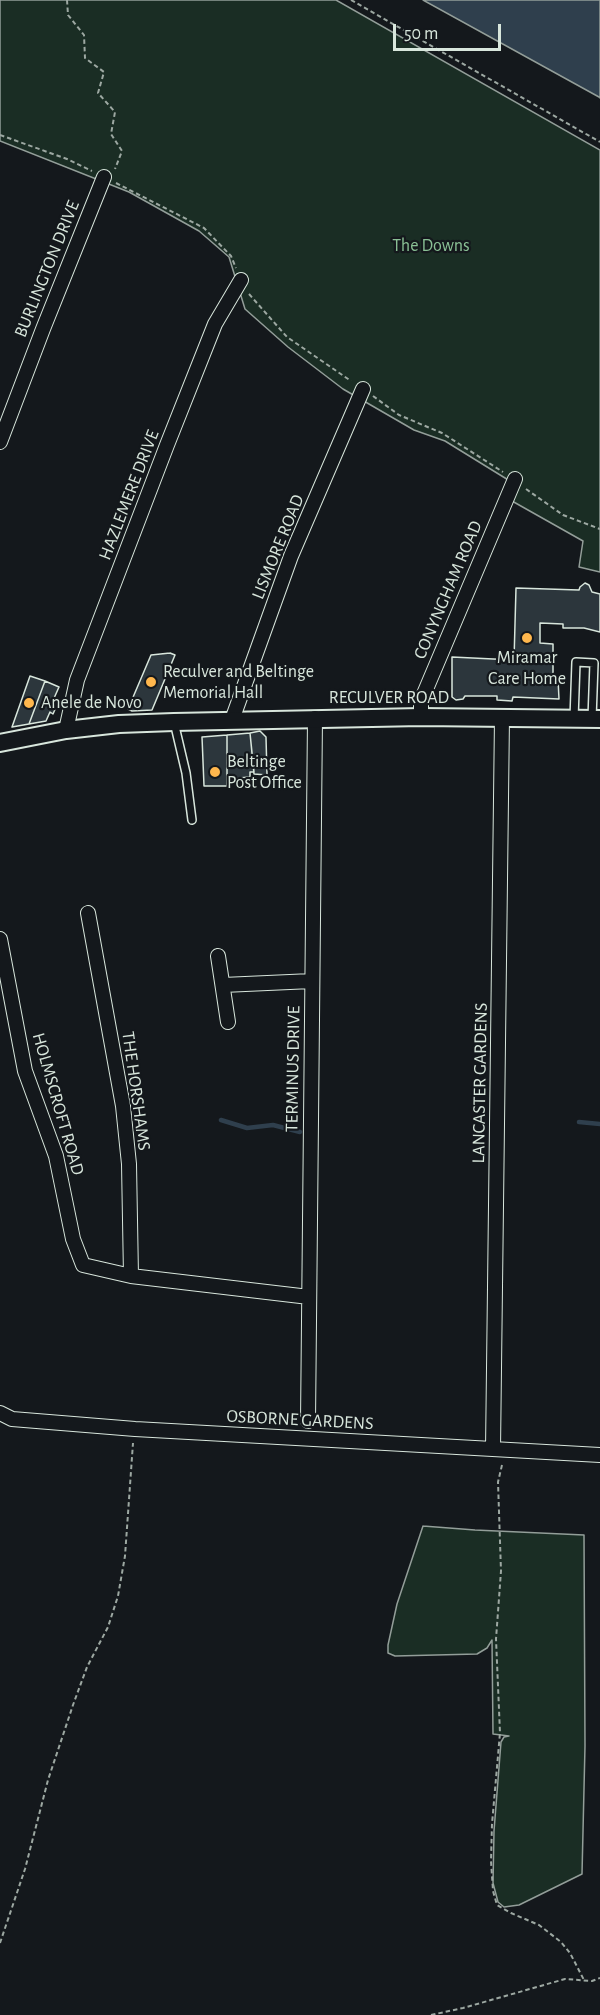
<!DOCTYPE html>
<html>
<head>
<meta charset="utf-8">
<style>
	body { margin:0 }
	#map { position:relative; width:600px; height:2015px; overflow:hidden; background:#14181c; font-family:"Alegreya Sans",sans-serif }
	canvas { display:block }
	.scale { position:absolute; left:393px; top:24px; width:108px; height:27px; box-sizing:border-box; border:3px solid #d8e6dc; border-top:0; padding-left:8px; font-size:18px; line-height:21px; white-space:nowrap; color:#d8e6dc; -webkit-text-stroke:4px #14181c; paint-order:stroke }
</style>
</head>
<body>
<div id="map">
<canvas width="600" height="2015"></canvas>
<div class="scale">50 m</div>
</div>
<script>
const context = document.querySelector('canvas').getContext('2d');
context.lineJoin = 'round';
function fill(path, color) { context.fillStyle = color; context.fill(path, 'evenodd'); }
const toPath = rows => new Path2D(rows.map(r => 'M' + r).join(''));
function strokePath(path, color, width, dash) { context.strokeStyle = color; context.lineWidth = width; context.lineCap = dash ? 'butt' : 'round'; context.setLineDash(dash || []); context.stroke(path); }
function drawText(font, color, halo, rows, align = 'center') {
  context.font = font + ' "Alegreya Sans",sans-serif'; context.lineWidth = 4.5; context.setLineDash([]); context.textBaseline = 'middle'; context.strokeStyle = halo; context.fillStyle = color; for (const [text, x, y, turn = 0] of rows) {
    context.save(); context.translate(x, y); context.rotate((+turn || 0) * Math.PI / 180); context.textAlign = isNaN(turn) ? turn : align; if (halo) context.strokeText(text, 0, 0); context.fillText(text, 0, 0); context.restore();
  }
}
const green = toPath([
	[0,0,336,0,600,150,600,572,579,567,583,541,512,501,518,486,445,441,414,430,343,389,288,347,245,309,229,257,199,231,129,192,0,141,0,0],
	[423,1526,475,1530,584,1535,585,1746,582,1874,519,1905,504,1907,498,1902,493,1883,494,1831,501,1742,504,1737,509,1736,493,1734,492,1640,487,1648,477,1654,395,1656,388,1653,388,1645,397,1604,423,1526]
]);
const water = toPath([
	[423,0,600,0,600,98,599,97,423,0]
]);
const stream = toPath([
	[221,1120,247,1128,273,1125,300,1132],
	[579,1122,600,1124]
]);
const building = toPath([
	[585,583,589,585,592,592,600,594,600,632,584,628,563,628,563,624,540,623,540,643,553,644,553,678,558,679,559,699,513,697,512,701,497,700,497,696,465,696,463,699,456,700,452,697,452,657,514,660,516,588,579,590,580,587,585,583],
	[170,653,175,655,152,710,132,711,128,709,151,655,170,653],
	[30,676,45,681,29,724,12,727,30,676],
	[45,681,59,687,51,705,56,707,53,714,50,712,46,721,29,724,45,681],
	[260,731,266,737,267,775,254,774,250,733,260,731],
	[250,733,254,772,250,772,250,777,227,779,227,735,250,733],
	[227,735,227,786,204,786,202,737,227,735]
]);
const path = toPath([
	[67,0,68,15,84,35,85,58,104,72,98,93,115,112,111,134,122,151,115,169],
	[351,0,600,142],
	[0,135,67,159,92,171],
	[116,183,204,228,231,256,236,268],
	[249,294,287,337,351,381],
	[373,396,399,415,442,433,503,472],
	[526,489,563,515,600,529],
	[502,1465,498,1482,501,1571,496,1639,500,1733,492,1824,491,1861,493,1891,497,1905,511,1913,539,1925,561,1942,570,1953,584,1980],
	[0,1943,25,1869,48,1780,73,1705,87,1667,108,1627,118,1596,125,1556,133,1443],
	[431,2015,463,2008,565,1979,592,1981,600,1978]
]);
const service = toPath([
	[574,719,576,662,594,663,592,719],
	[174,722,186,773,192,820]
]);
const minor = toPath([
	[0,442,43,329,104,177],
	[421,717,421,701,515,479],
	[232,720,291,556,363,389],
	[66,730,77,680,167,445,215,324,241,280],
	[88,913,123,1106,129,1164,131,1276],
	[0,939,25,1071,56,1156,73,1239,83,1265,131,1276,309,1297],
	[218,956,228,1022],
	[223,985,312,981],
	[0,1413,12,1419,135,1429,600,1455],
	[308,1421,315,718],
	[493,1449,502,717]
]);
const tertiary = toPath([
	[0,743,66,730,119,724,174,722,421,717,600,719]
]);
const markers = [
	[527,638,6,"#ffb74d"],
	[151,682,6,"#ffb74d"],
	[29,703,6,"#ffb74d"],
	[215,772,6,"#ffb74d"]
];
const parkNames = [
	["The Downs",431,246]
];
const streetNames = [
	["BURLINGTON DRIVE",47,269,-68],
	["HAZLEMERE DRIVE",129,495,-69],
	["LISMORE ROAD",278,547,-68],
	["CONYNGHAM ROAD",448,590,-67],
	["RECULVER ROAD",389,698],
	["TERMINUS DRIVE",293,1069,-89],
	["LANCASTER GARDENS",480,1083,-89],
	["THE HORSHAMS",136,1091,82],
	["HOLMSCROFT ROAD",58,1104,74],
	["OSBORNE GARDENS",300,1420,3]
];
const poiNames = [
	["Miramar",527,658,"center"],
	["Care Home",527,679,"center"],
	["Reculver and Beltinge",163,672],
	["Memorial Hall",163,693],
	["Anele de Novo",41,703],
	["Beltinge",227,762],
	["Post Office",227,783]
];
fill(green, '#1a2d24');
strokePath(green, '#939e99', 1.5);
fill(water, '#2f3f4d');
strokePath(water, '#939e99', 1.5);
strokePath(stream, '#2f3f4d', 4.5);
fill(building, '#2c363c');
strokePath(building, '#d8e6dc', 1.5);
strokePath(service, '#d8e6dc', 10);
strokePath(minor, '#d8e6dc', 16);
strokePath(tertiary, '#d8e6dc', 20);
strokePath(path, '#9da8a2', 2, [4.5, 3]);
strokePath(service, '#14181c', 7);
strokePath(minor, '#14181c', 14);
strokePath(tertiary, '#14181c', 16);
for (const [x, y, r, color] of markers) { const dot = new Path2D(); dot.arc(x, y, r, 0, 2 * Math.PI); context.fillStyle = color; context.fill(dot); strokePath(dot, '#14181c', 2); }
drawText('18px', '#8ac095', '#14181c', parkNames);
drawText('18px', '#d8e6dc', '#14181c', streetNames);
drawText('18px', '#d8e6dc', '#14181c', poiNames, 'left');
</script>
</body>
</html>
